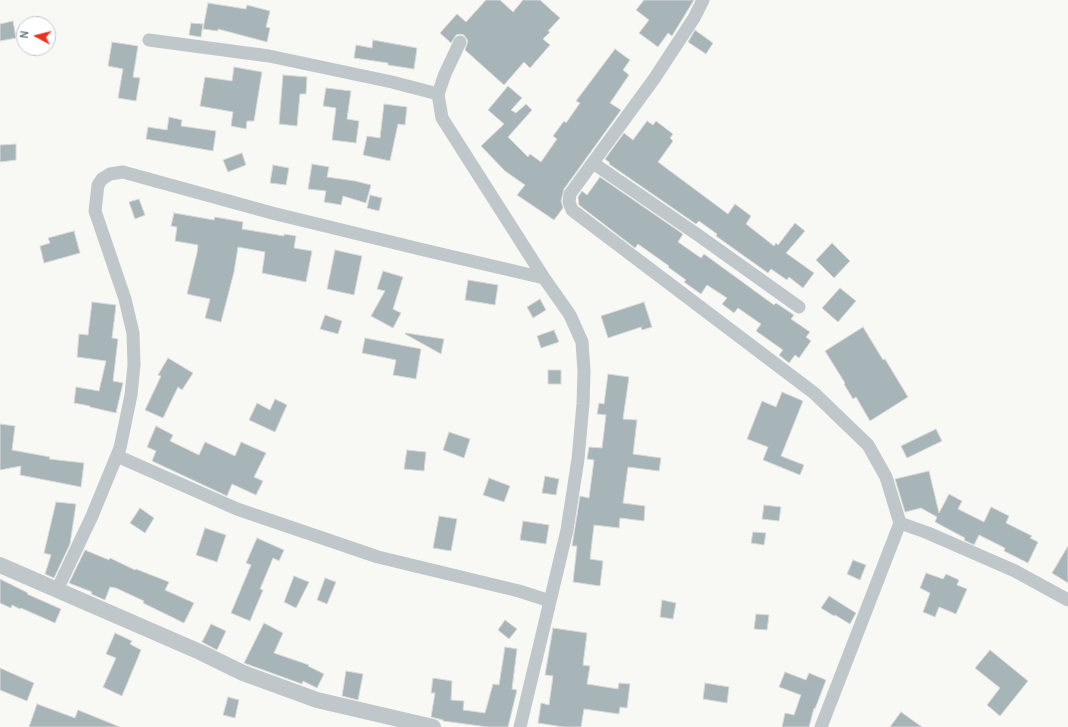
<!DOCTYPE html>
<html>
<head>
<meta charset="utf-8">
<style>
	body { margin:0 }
	#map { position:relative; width:1068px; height:727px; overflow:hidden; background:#f8f8f5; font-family:Karla,sans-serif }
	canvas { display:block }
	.north { position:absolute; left:16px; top:16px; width:40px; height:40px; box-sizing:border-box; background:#fff; border:1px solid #bfc9cd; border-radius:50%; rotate:277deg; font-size:11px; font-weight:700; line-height:16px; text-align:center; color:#607983 }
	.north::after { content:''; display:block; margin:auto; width:14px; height:18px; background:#f42d19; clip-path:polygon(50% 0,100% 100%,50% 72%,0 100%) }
</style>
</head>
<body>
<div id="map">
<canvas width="1068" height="727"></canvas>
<div class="north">N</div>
</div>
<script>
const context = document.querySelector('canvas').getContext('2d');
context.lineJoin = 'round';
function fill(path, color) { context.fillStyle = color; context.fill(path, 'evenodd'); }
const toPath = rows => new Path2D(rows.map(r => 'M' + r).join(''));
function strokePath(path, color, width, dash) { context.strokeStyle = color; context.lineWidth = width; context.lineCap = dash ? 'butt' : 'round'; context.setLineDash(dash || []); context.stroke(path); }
const building = toPath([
	[486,0,500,0,513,12,523,0,540,0,560,18,548,31,550,32,543,39,550,45,530,68,524,62,504,85,465,50,468,41,464,35,460,34,456,35,451,43,440,33,457,14,466,22,486,0],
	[644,0,694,0,672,36,668,33,658,47,639,33,649,20,636,10,644,0],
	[208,3,246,9,247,5,270,11,266,27,270,28,267,42,218,29,218,31,203,29,208,3],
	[13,21,16,38,0,41,0,24,13,21],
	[191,23,203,24,201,37,189,35,191,23],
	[695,30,713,43,706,54,688,42,695,30],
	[373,40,417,48,414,69,388,65,388,63,354,58,356,45,372,48,373,40],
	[112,42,138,46,133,77,140,78,136,101,118,98,123,69,108,66,112,42],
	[615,49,630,60,623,70,629,75,610,103,621,110,564,189,561,201,563,208,554,220,517,195,525,185,505,171,481,146,504,124,488,110,508,86,522,98,511,110,516,113,526,104,532,110,508,137,528,157,530,154,541,162,557,139,553,136,564,121,566,123,580,103,576,101,615,49],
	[234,67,262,72,254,121,247,121,246,129,231,126,233,112,200,106,205,77,232,81,234,67],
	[283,75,307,77,306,94,300,94,297,126,279,124,283,75],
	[326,88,351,91,347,119,359,121,356,143,332,140,336,108,323,106,326,88],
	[384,104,407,107,405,125,398,124,390,161,363,155,367,136,380,138,384,104],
	[169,117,182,120,181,126,216,131,213,151,146,139,148,127,167,130,169,117],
	[647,121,653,125,656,121,673,134,670,138,673,141,658,162,728,214,735,204,751,216,746,224,774,246,776,243,778,245,795,223,805,231,786,253,814,273,803,288,789,277,787,280,771,269,768,273,716,236,717,234,699,221,696,224,609,164,610,163,605,159,624,133,633,140,647,121],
	[16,144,16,160,0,162,0,145,16,144],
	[242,153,246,165,228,172,223,160,242,153],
	[312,164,329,167,327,177,355,181,371,185,366,203,343,196,341,205,324,202,326,191,308,189,312,164],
	[273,165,289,168,286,185,270,183,273,165],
	[600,177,683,234,678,242,701,258,704,254,774,305,776,303,794,315,791,319,810,332,806,337,811,341,799,358,795,355,789,363,779,355,783,350,756,331,761,324,738,308,734,313,722,304,727,298,707,285,701,294,684,282,686,280,668,267,669,266,638,244,635,248,579,205,578,197,582,191,587,195,600,177],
	[370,195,382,198,379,211,367,208,370,195],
	[139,199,145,215,135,219,129,202,139,199],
	[174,213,214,220,215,217,243,222,242,229,284,236,284,234,296,236,294,248,312,251,306,282,262,273,265,252,238,247,234,272,221,322,205,318,210,299,187,294,197,253,198,245,175,241,177,227,171,226,174,213],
	[74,231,80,253,44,263,40,246,50,243,48,238,74,231],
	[832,243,850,261,834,278,816,260,832,243],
	[335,250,362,256,354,295,327,289,335,250],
	[383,271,403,277,393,309,401,313,393,328,371,316,385,291,377,289,383,271],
	[468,280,498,285,495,305,465,300,468,280],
	[840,288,856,301,838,322,822,308,840,288],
	[540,299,546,310,533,318,527,307,540,299],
	[92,302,116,305,112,338,118,339,113,381,123,383,116,413,90,407,90,406,74,403,76,387,99,391,106,361,77,357,79,334,88,335,92,302],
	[644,302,652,327,642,330,641,327,608,338,601,316,644,302],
	[325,315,342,321,338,334,320,329,325,315],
	[863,327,883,360,885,359,908,397,870,421,856,397,853,399,844,384,845,383,825,351,863,327],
	[554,330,559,342,541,348,537,336,554,330],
	[406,333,444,339,441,354,405,334,406,333],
	[365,338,421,349,416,379,393,375,396,360,362,353,365,338],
	[168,358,193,373,182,390,178,387,163,418,145,410,161,376,158,375,168,358],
	[548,370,561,370,561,384,548,384,548,370],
	[608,374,629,377,623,419,637,420,633,454,661,458,659,471,628,467,623,503,645,506,644,521,620,518,619,528,594,525,590,559,603,561,600,586,573,582,577,546,572,546,580,496,589,498,594,460,587,459,589,447,602,448,606,415,597,414,599,403,604,404,608,374],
	[782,392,803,401,781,456,804,465,800,475,763,460,768,447,747,439,762,401,776,407,782,392],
	[275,399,287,405,275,432,249,420,257,403,270,410,275,399],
	[0,424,15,426,12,450,50,457,49,459,84,463,81,487,20,475,21,466,0,470,0,424],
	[156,426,173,435,170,441,199,455,205,442,235,456,241,442,266,453,254,477,263,481,256,495,232,484,227,496,152,461,156,451,147,447,156,426],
	[936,429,942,441,907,458,901,446,936,429],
	[449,432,470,439,464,458,443,450,449,432],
	[407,450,426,452,424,471,404,469,407,450],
	[929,471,939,513,949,494,962,501,958,509,984,522,991,507,1009,516,1006,523,1032,536,1030,538,1038,542,1028,563,1004,551,1005,548,979,535,974,545,964,540,965,538,935,522,937,517,921,508,905,512,895,479,929,471],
	[545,476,559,479,556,495,542,493,545,476],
	[489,478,510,486,504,502,483,495,489,478],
	[56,502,76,504,70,544,54,578,45,574,51,555,44,553,56,502],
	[764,505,781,507,779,521,762,519,764,505],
	[140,508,154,518,145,533,130,523,140,508],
	[439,516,457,519,451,551,433,548,439,516],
	[523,521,549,525,546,544,520,540,523,521],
	[205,528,226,535,217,562,196,555,205,528],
	[753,532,766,533,764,545,751,543,753,532],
	[257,538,284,550,279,561,273,558,260,589,263,590,250,621,231,613,251,565,246,563,257,538],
	[1068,546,1068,583,1052,573,1068,546],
	[85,550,109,560,110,558,135,570,136,569,169,582,165,590,194,603,184,623,143,603,144,601,116,588,110,587,105,600,91,594,92,592,69,583,85,550],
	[853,560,866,565,860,580,847,574,853,560],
	[926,573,943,579,946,574,959,580,957,585,967,589,956,614,939,607,935,617,923,612,930,593,920,588,926,573],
	[294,576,309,582,296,608,284,602,294,576],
	[325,578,336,582,327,604,317,600,325,578],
	[0,579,28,593,27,594,61,609,55,623,21,608,20,609,12,605,11,608,0,603,0,579],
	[829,596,856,613,850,624,835,615,834,616,821,608,829,596],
	[662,600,676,603,673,619,660,617,662,600],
	[756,614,769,615,767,630,754,629,756,614],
	[505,620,517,629,509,639,498,630,505,620],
	[264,623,283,633,274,653,309,665,308,666,324,674,317,688,303,681,302,684,244,663,264,623],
	[211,624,226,631,217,650,202,642,211,624],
	[553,628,587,633,583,665,590,666,587,684,618,689,619,683,630,684,627,708,620,707,619,714,584,709,581,727,564,727,538,723,541,703,549,705,553,676,545,675,553,628],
	[115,633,132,641,130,644,141,650,122,696,103,687,116,658,106,654,115,633],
	[505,647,517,649,512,689,517,690,508,727,488,727,443,721,443,720,431,717,435,693,431,693,433,678,452,681,451,700,464,701,463,710,485,713,493,684,499,685,505,647],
	[990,650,1028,681,1000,716,987,705,1000,688,975,668,990,650],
	[0,668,34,683,27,701,0,690,0,668],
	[346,671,363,674,358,700,342,696,346,671],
	[785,672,806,680,809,673,826,680,815,709,814,708,809,727,782,727,785,713,794,715,801,695,779,687,785,672],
	[705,683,729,687,727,703,703,699,705,683],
	[228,697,239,700,235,718,223,715,228,697],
	[37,704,75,718,78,710,120,727,29,727,37,704],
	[901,712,922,727,890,727,901,712]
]);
const minor = toPath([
	[703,0,694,18,654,79,570,194,569,202,572,210,814,393,868,445,886,477,900,523,821,727],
	[149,40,269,56,392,82,438,94],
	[460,42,445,74,438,94,442,118,544,278,570,315,582,342,584,371,583,404,578,459,567,530,520,727],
	[593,163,698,235,799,307],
	[117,456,237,509,378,557,519,591,550,601],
	[900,523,928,533,1015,571,1068,600],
	[57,590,92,516,120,448,131,395,134,365,133,333,125,299,95,211,98,185,102,179,110,174,123,172,272,213,424,250,544,278]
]);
const tertiary = toPath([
	[0,565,200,652,243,673,317,700,433,727]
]);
fill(building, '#a7b4b8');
strokePath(building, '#dadad7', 1);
strokePath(minor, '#c0c7ca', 13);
strokePath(tertiary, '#c0c7ca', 16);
</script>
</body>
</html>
